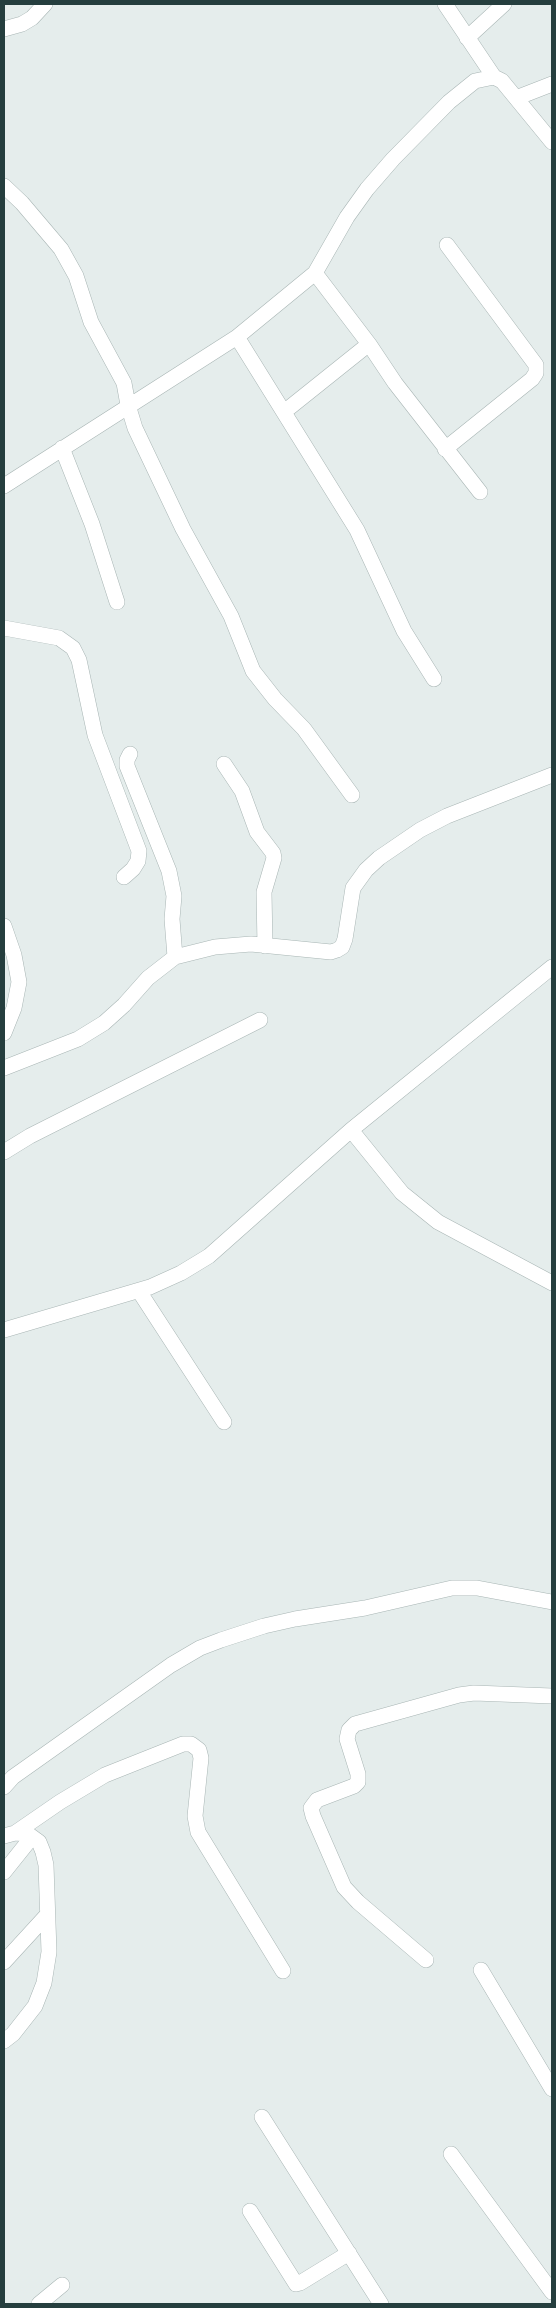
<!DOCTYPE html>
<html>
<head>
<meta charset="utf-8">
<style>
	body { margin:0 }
	#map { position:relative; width:556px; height:2308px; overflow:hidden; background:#e5edec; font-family:"Noto Sans",sans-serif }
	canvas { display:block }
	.frame { position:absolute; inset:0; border:5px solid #253e3e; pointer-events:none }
</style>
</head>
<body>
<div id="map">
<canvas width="556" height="2308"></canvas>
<div class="frame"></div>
</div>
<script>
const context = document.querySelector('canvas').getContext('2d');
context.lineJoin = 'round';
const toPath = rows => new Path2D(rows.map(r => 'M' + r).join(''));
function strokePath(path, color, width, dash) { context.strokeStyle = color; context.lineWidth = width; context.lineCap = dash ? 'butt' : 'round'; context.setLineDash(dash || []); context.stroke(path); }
const minor = toPath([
	[445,4,494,77],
	[4,29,22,24,32,18,45,4],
	[467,38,504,4],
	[516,98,552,84],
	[4,186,22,203,61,249,76,276,91,322,124,383,128,405,135,428,183,529,231,616,253,671,275,699,304,729,352,795],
	[315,273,369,344,395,383,480,492],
	[237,337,357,530,404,631,434,679],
	[284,412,369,344],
	[62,448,92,524,117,602],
	[445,449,532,379,536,373,536,365,447,245],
	[4,486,237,337,315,273,347,217,367,189,393,159,449,102,475,81,494,77,502,81,552,142],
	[4,628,59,638,73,648,79,660,95,735,139,851,138,861,133,869,124,877],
	[130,754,127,760,127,766,169,871,174,896,172,919,175,957],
	[224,764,242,791,257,832,273,853,274,858,264,892,265,946],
	[4,926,14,955,19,982,14,1008,4,1033],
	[4,1068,78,1039,104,1023,124,1005,148,978,175,957,215,947,251,944,331,952,337,950,342,947,345,939,353,888,366,870,379,858,420,830,447,816,552,775],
	[351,1130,402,1193,438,1222,552,1283],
	[4,1152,30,1136,260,1020],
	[139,1291,224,1422],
	[4,1330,150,1287,181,1273,209,1256,351,1130,552,967],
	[4,1787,13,1777,171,1665,200,1648,221,1640,264,1626,295,1619,365,1608,452,1588,477,1588,552,1602],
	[15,1833,60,1802,105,1775,183,1744,191,1744,199,1750,201,1758,195,1816,198,1832,283,1971],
	[4,1836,15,1833,28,1834,39,1842,43,1852,46,1865,49,1952,44,1983,35,2006,13,2034,4,2041],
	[4,1872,32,1837],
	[426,1960,358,1902,344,1887,313,1816,311,1808,317,1800,354,1786,358,1782,358,1774,347,1739,349,1730,355,1724,459,1695,474,1693,552,1696],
	[4,1962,47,1915],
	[481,1970,552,2089],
	[262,2117,381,2304],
	[451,2154,552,2292],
	[250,2211,296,2284,300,2283,349,2253],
	[39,2304,62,2285]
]);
strokePath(minor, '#a8b5b4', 16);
strokePath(minor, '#fff', 15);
</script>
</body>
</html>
